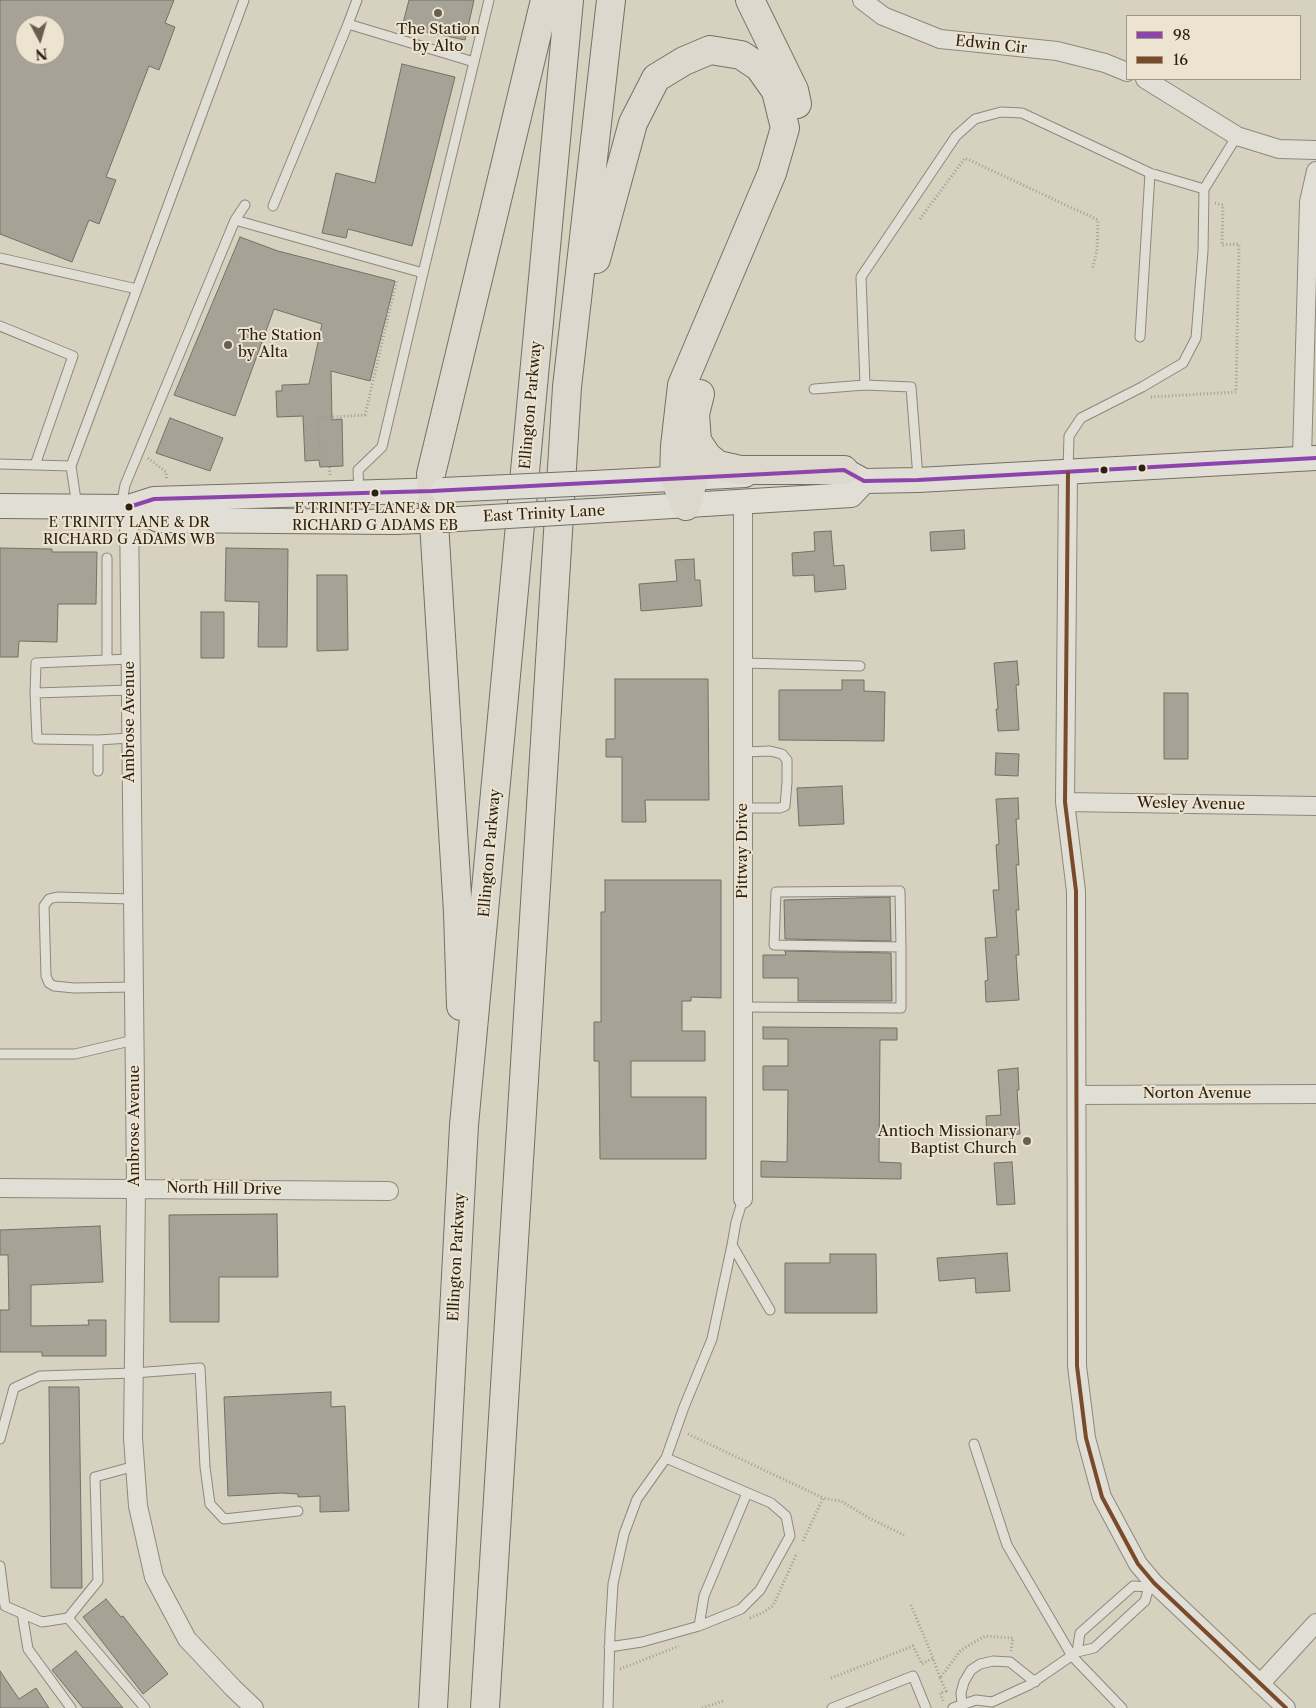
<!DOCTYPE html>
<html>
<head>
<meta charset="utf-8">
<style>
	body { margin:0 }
	#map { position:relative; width:1316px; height:1708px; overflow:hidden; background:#d7d1c0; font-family:"Libre Caslon Text",serif }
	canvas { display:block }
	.legend { position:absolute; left:1126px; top:15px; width:175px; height:65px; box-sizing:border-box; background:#ece4d0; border:1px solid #a09685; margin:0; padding:6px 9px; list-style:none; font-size:15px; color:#2d2115 }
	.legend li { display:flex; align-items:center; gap:10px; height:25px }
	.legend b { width:25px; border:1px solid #a09685 }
	.north { position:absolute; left:15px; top:15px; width:50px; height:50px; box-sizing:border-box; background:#ece4d0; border:1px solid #a09685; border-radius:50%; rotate:174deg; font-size:14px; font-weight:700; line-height:20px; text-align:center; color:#2d2115 }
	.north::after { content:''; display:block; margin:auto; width:18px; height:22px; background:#685f51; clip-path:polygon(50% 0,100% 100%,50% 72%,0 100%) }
</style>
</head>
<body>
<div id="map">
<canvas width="1316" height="1708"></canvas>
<ul class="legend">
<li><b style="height:6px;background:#8e44ad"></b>98</li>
<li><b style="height:6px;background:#7a4b2a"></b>16</li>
</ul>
<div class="north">N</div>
</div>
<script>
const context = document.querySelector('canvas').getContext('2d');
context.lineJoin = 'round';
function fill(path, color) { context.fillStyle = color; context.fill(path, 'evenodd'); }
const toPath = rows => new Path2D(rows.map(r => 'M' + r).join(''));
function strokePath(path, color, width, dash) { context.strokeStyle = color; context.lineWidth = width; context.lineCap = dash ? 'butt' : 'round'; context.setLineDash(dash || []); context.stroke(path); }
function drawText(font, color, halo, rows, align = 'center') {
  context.font = font + ' "Libre Caslon Text",serif'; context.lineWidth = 4; context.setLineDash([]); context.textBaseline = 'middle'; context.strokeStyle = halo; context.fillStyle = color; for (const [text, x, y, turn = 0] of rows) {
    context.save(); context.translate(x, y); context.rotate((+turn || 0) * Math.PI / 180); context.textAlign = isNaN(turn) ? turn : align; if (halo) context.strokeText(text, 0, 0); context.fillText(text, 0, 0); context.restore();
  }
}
const building = toPath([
	[0,0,174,0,165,23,175,27,159,70,149,66,106,177,116,180,99,224,89,220,72,262,0,234,0,0],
	[25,25,55,25,55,55,25,55,25,25],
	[409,0,474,0,465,40,402,27,409,0],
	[402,64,455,77,412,246,348,229,346,238,322,233,336,173,375,183,402,64],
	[240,237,278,251,395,281,370,381,331,371,332,420,342,419,343,466,320,467,319,460,305,461,303,416,277,417,276,391,282,391,282,385,309,384,322,324,274,309,235,416,174,395,240,237],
	[170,418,223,438,210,471,156,453,170,418],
	[964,530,965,549,931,551,930,532,964,530],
	[831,531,834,566,844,565,846,589,815,592,814,575,793,576,792,553,815,551,814,532,831,531],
	[0,548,52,549,52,552,97,552,96,604,58,604,57,642,19,641,18,657,0,657,0,548],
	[226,548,288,549,287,647,258,647,259,602,225,601,226,548],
	[694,559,695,580,700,580,702,606,641,611,639,584,677,581,675,560,694,559],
	[317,575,347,575,348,650,317,651,317,575],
	[201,612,224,612,224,658,201,658,201,612],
	[1017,661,1019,685,1016,685,1019,730,998,731,996,709,998,709,994,663,1017,661],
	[615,679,708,679,709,800,645,800,646,822,622,822,622,757,606,757,606,739,615,739,615,679],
	[842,680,864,680,864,691,885,692,884,741,779,740,779,690,842,690,842,680],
	[1164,693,1188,693,1188,759,1164,759,1164,693],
	[996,753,1019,754,1018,776,995,775,996,753],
	[842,786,844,824,799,826,797,788,842,786],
	[1018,798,1019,819,1016,819,1019,865,1016,865,1019,910,1016,910,1019,955,1016,955,1019,1000,986,1002,985,981,988,980,985,938,997,937,993,890,999,890,996,845,999,844,996,799,1018,798],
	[605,880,721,880,721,998,691,997,691,1001,682,1001,682,1031,705,1031,705,1061,631,1061,631,1097,706,1097,706,1159,600,1159,599,1061,594,1061,594,1022,601,1022,601,912,605,912,605,880],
	[890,897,891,941,785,939,784,900,890,897],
	[785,951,891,953,892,1001,798,1001,798,978,763,978,763,955,786,955,785,951],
	[763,1027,897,1028,897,1040,880,1040,879,1162,901,1163,901,1179,761,1177,761,1161,787,1162,788,1090,763,1090,763,1066,788,1066,788,1039,763,1039,763,1027],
	[1018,1068,1019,1090,1017,1090,1020,1134,987,1136,986,1116,1001,1115,998,1070,1018,1068],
	[1012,1162,1015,1204,997,1205,994,1163,1012,1162],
	[277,1214,278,1277,219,1277,219,1322,170,1322,169,1215,277,1214],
	[100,1226,103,1282,31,1285,31,1326,89,1325,88,1320,106,1320,106,1356,42,1356,42,1352,0,1352,0,1310,9,1310,8,1255,0,1255,0,1230,100,1226],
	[1007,1253,1010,1291,976,1293,975,1278,939,1281,937,1258,1007,1253],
	[830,1254,876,1254,877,1313,785,1313,785,1263,830,1263,830,1254],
	[49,1387,79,1387,82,1588,51,1588,49,1387],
	[331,1392,331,1407,345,1406,349,1511,320,1512,320,1496,298,1497,298,1494,282,1493,228,1496,224,1397,331,1392],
	[106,1599,121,1617,123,1616,168,1674,143,1694,83,1617,106,1599],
	[76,1651,123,1708,83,1708,52,1670,76,1651],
	[0,1671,19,1699,36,1688,49,1708,0,1708,0,1671]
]);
const path = toPath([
	[920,219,965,158,1098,220,1097,251,1092,270],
	[1151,397,1236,392,1239,244,1222,245,1223,205,1215,203],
	[148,458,166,472,167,480],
	[330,475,329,463,321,463,318,418,365,415,397,279],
	[688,1434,823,1498],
	[803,1541,823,1498,841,1501,871,1519,904,1535],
	[911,1605,933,1658],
	[750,1618,762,1613,773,1606,797,1553],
	[620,1669,679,1646],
	[831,1678,913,1646,922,1664,933,1658,940,1678,961,1650,985,1636,1013,1638,1011,1651],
	[940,1678,946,1691,940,1693,944,1703],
	[702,1708,723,1701]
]);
const lane = toPath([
	[348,24,357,0],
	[273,206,348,24,474,62],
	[235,220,245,205],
	[0,258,137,289,71,466],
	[423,273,489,0],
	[137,289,244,0],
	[0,326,73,356,35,465],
	[1140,337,1150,173],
	[814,389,865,385],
	[0,464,71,466,77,507],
	[1068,470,1069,436,1081,418,1142,387,1183,363,1196,338,1203,251,1204,189,1237,136],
	[918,478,911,387,865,385,861,277,956,136,975,119,1001,112,1022,113,1150,173,1204,189],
	[121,507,125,485,235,220,423,273,382,447,358,470,359,493],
	[107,659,107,558],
	[130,659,36,663,35,693,37,739,98,740,130,738],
	[743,663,860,666],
	[35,693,130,690],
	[98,740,98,771],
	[743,808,780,808,785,806,787,782,787,760,782,754,770,751,743,752],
	[132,899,57,897,49,899,44,906,46,976,49,983,54,986,74,988,133,987],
	[743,1007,901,1008,901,947,900,891,776,892,774,945,901,947],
	[0,1054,75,1054,134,1040],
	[743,1199,736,1222,732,1245,770,1310],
	[0,1439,14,1388,40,1376,134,1373,200,1368,205,1467,210,1504,224,1519,298,1511],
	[974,1444,1007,1545,1072,1656,1122,1708],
	[0,1566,5,1606,42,1622,68,1618,145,1708],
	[22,1613,28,1649,71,1708],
	[68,1618,98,1581,95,1477,135,1466],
	[699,1626,704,1596,747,1493],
	[609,1647,642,1642,699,1626,741,1609,760,1590,790,1536,786,1516,771,1503,666,1458],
	[962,1705,961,1693,964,1682,971,1670,980,1664,993,1661,1010,1662,1035,1682],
	[608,1708,610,1633,613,1584,624,1534,637,1499,666,1458,684,1407,712,1339,732,1245],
	[832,1708,913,1676,926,1708],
	[953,1708,976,1700,992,1702,1029,1685,1077,1652,1094,1648,1145,1601,1149,1587,1133,1586,1080,1633,1077,1652]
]);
const street = toPath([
	[862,0,883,16,940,39,1057,51,1105,63,1127,72],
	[1145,79,1237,136,1279,149,1316,150],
	[1302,458,1309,202,1316,171],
	[1068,473,1065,802,1076,891,1077,1366,1086,1438,1102,1497,1138,1564,1154,1583,1286,1708],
	[129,507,136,1188,133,1438,138,1506,154,1577,187,1639,233,1688,254,1708],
	[1065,802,1316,806],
	[1077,1095,1316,1094],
	[0,1188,389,1191],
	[743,1199,743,502],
	[1260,1684,1316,1623]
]);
const secondary = toPath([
	[826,471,844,470,864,481,918,480,1316,458],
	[594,483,745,475],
	[0,506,129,507,159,520,396,522,442,520],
	[129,507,154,499,443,490],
	[591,511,851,495,864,481]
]);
const highway = toPath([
	[750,0,794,90,797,104],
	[596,259,633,123,656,78,684,61,710,50,741,55,759,67,776,91,785,128,772,173,682,385,675,446,674,478,686,506],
	[700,394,695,414,697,441,707,456,718,465,740,470,844,470],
	[686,506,694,478,697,441],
	[461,1006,458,912,431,474,545,0],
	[433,1708,464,1125,569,0],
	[485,1708,567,387,611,0]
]);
const secondaryBridge = toPath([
	[443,490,594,483],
	[442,520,591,511]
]);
const bus1 = toPath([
	[129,507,154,499,432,491,844,470,864,481,918,480,1316,458]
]);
const bus2 = toPath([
	[1068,473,1065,802,1076,891,1077,1366,1086,1438,1102,1497,1138,1564,1154,1583,1286,1708]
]);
const markers = [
	[438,13,5,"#685f51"],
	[228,345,5,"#685f51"],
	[1142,468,4.5,"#2d2115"],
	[1104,470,4.5,"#2d2115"],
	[375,493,4.5,"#2d2115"],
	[129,507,4.5,"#2d2115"],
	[1027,1141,5,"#685f51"]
];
const busNames = [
	["E TRINITY LANE & DR",375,509],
	["RICHARD G ADAMS EB",375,526],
	["E TRINITY LANE & DR",129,523],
	["RICHARD G ADAMS WB",129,540]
];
const poiNames = [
	["The Station",438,30],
	["by Alto",438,47],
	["The Station",238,336,"left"],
	["by Alta",238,353,"left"],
	["Antioch Missionary",1017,1132,"right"],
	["Baptist Church",1017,1149,"right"]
];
const streetNames = [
	["Edwin Cir",991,45,6],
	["Ellington Parkway",531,405,-85],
	["East Trinity Lane",544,514,-3],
	["Ambrose Avenue",130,722,-90],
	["Wesley Avenue",1191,804,1],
	["Pittway Drive",743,851,-90],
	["Ellington Parkway",490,853,-85],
	["Norton Avenue",1197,1094],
	["Ambrose Avenue",135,1126,-90],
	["North Hill Drive",224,1189,1],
	["Ellington Parkway",457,1257,-87]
];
fill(building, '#a7a296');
strokePath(building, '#757066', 1);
strokePath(lane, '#8d887d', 11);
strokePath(street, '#8d887d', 20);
strokePath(secondary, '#757066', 26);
strokePath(highway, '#757066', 30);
strokePath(path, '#a19d96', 3, [1, 2.5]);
strokePath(lane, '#e1ded5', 9);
strokePath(street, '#e1ded5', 18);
strokePath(secondary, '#e1ded5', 24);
strokePath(highway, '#dcd8ce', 28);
strokePath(secondaryBridge, '#757066', 26, []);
strokePath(secondaryBridge, '#e1ded5', 24);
strokePath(bus1, '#8e44ad', 4);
strokePath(bus2, '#7a4b2a', 4);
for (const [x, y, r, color] of markers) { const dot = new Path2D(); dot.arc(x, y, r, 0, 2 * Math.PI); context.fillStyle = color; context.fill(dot); strokePath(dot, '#ece4d0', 2); }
drawText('14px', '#2d2115', '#ece4d0', busNames);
drawText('15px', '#2d2115', '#ece4d0', poiNames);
drawText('15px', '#2d2115', '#ece4d0', streetNames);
</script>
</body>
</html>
